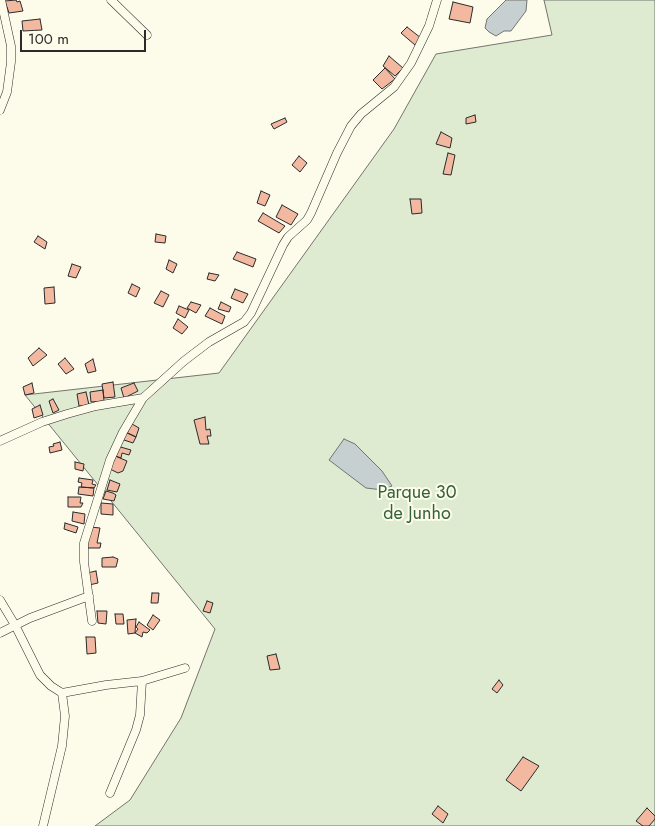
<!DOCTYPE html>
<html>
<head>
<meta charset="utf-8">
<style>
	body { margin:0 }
	#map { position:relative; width:655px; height:826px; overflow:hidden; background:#fdfbea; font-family:Jost,sans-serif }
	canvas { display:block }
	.scale { position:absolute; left:20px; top:30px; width:126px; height:22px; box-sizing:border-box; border:2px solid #2b2b2b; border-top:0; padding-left:6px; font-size:15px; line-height:18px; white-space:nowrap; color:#2b2b2b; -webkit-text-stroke:4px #fdfbea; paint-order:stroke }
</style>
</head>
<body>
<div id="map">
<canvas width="655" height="826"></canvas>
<div class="scale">100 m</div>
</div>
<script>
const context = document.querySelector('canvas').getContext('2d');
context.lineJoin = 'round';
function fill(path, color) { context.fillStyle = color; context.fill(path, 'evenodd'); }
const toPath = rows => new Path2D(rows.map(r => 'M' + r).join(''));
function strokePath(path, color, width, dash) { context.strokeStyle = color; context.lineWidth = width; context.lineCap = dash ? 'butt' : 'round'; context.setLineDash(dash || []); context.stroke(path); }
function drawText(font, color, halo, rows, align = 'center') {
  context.font = font + ' Jost,sans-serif'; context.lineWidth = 4; context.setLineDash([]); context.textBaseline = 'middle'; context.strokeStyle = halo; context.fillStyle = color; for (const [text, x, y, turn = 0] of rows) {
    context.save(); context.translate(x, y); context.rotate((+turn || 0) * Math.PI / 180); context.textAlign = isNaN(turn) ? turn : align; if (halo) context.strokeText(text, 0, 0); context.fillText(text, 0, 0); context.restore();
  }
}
const green = toPath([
	[544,0,655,0,655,826,95,826,130,800,181,718,215,629,25,395,219,373,394,129,436,54,552,35,544,0]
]);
const water = toPath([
	[506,0,527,0,526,11,511,31,504,31,496,36,489,32,485,28,487,19,506,0],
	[344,439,355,444,382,471,392,486,383,490,366,488,329,460,344,439]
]);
const building = toPath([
	[16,0,17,2,20,1,23,11,9,13,5,1,16,0],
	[453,2,473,7,470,23,449,19,453,2],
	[40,19,42,30,23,31,22,21,40,19],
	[407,27,421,38,415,45,401,33,407,27],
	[389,56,403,68,395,76,383,66,389,56],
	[385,68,395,79,382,89,373,80,385,68],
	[475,115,476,122,466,124,466,118,475,115],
	[285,118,287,122,274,129,271,124,285,118],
	[441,132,452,138,450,148,436,144,441,132],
	[448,153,455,155,451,175,443,174,448,153],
	[299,156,307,163,300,172,292,165,299,156],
	[261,191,270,195,265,206,257,203,261,191],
	[410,199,421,199,422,213,412,214,410,199],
	[282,205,298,214,291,225,276,217,282,205],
	[263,213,285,226,279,233,258,221,263,213],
	[156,234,166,236,165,243,155,242,156,234],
	[38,236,47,242,45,249,34,242,38,236],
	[237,252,256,259,253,267,233,259,237,252],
	[169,260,177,264,173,273,166,269,169,260],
	[72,264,81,267,76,278,68,276,72,264],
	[209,273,219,275,215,281,207,279,209,273],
	[132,284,140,288,136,297,128,293,132,284],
	[54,287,55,303,45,304,44,288,54,287],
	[235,289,248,294,243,303,231,298,235,289],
	[161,291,169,295,163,307,154,303,161,291],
	[191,302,201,305,196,313,187,308,191,302],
	[221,302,231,307,229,312,218,309,221,302],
	[179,306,189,310,185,318,176,313,179,306],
	[210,308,225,316,222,324,205,316,210,308],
	[178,319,188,327,182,334,173,328,178,319],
	[39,348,47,355,33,366,28,358,39,348],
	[65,358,74,369,66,374,58,364,65,358],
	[93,359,96,371,88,373,85,364,93,359],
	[113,382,115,397,104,398,102,384,113,382],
	[32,383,34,393,25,395,23,387,32,383],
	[134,383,138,391,124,398,121,388,134,383],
	[103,390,104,401,91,402,90,392,103,390],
	[86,392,89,405,79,406,77,394,86,392],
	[53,399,59,410,53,413,49,401,53,399],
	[40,405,43,415,34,418,32,409,40,405],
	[205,417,206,430,210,429,211,436,207,436,209,444,200,444,194,420,205,417],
	[132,424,139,428,136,437,127,433,132,424],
	[124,431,136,437,133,443,121,439,124,431],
	[60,442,62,450,50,453,49,447,54,446,53,444,60,442],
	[117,446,131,450,129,455,122,453,121,458,113,455,117,446],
	[113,455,127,461,123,471,118,473,108,468,113,455],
	[75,462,84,464,83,471,75,469,75,462],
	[79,478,93,480,92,484,96,485,94,488,81,487,82,483,78,482,79,478],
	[110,480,120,484,117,492,107,490,110,480],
	[79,487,94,488,93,496,78,494,79,487],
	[106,491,113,493,116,495,114,501,103,499,106,491],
	[68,497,81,497,80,503,83,503,81,507,68,507,68,497],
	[101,503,113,504,113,515,101,514,101,503],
	[73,512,85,514,84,524,72,521,73,512],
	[65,523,78,527,76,533,64,529,65,523],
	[91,527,100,528,97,543,101,543,100,548,86,548,91,527],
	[113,557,118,559,116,567,102,567,102,558,113,557],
	[96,571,98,583,89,585,87,573,96,571],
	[152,593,159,593,158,603,151,603,152,593],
	[207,601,213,603,210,613,203,611,207,601],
	[97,611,107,611,106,624,98,623,97,611],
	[115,614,123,614,124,624,116,624,115,614],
	[153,615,160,620,153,630,147,625,153,615],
	[136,619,135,633,128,634,127,620,136,619],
	[139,622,150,630,147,633,143,632,142,637,135,633,138,629,136,627,139,622],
	[86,637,95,637,96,653,87,654,86,637],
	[276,654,280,669,270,670,267,656,276,654],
	[499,680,503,685,497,693,492,689,499,680],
	[523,757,539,766,521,791,506,780,523,757],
	[438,806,448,814,443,823,432,814,438,806],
	[647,808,655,816,655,819,649,826,643,826,636,821,647,808]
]);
const minor = toPath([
	[111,0,147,35],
	[0,110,7,92,11,62,11,46,1,0],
	[0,441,42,422,67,414,96,406,143,398],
	[0,600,15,625,40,675,51,686,62,693,106,685,142,681,185,668],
	[92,621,84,562,84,543,110,460,123,432,143,398,184,361,209,342,244,322,251,313,283,245,288,237,307,220,311,213,337,153,351,126,361,114,394,87,411,63,429,26,437,0],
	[0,633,30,618,89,596],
	[110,793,136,730,140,715,142,681],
	[43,826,62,746,65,716,62,693]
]);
const parkNames = [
	["Parque 30",417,494],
	["de Junho",417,515]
];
fill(green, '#deebd1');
strokePath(green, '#74746e', 1);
fill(water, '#c7d0d0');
strokePath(water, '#74746e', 1);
fill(building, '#f2b8a0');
strokePath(building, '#2b2b2b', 1);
strokePath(minor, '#2b2b2b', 9);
strokePath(minor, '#fdfbea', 8);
drawText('18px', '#34623c', '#fdfbea', parkNames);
</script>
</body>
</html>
